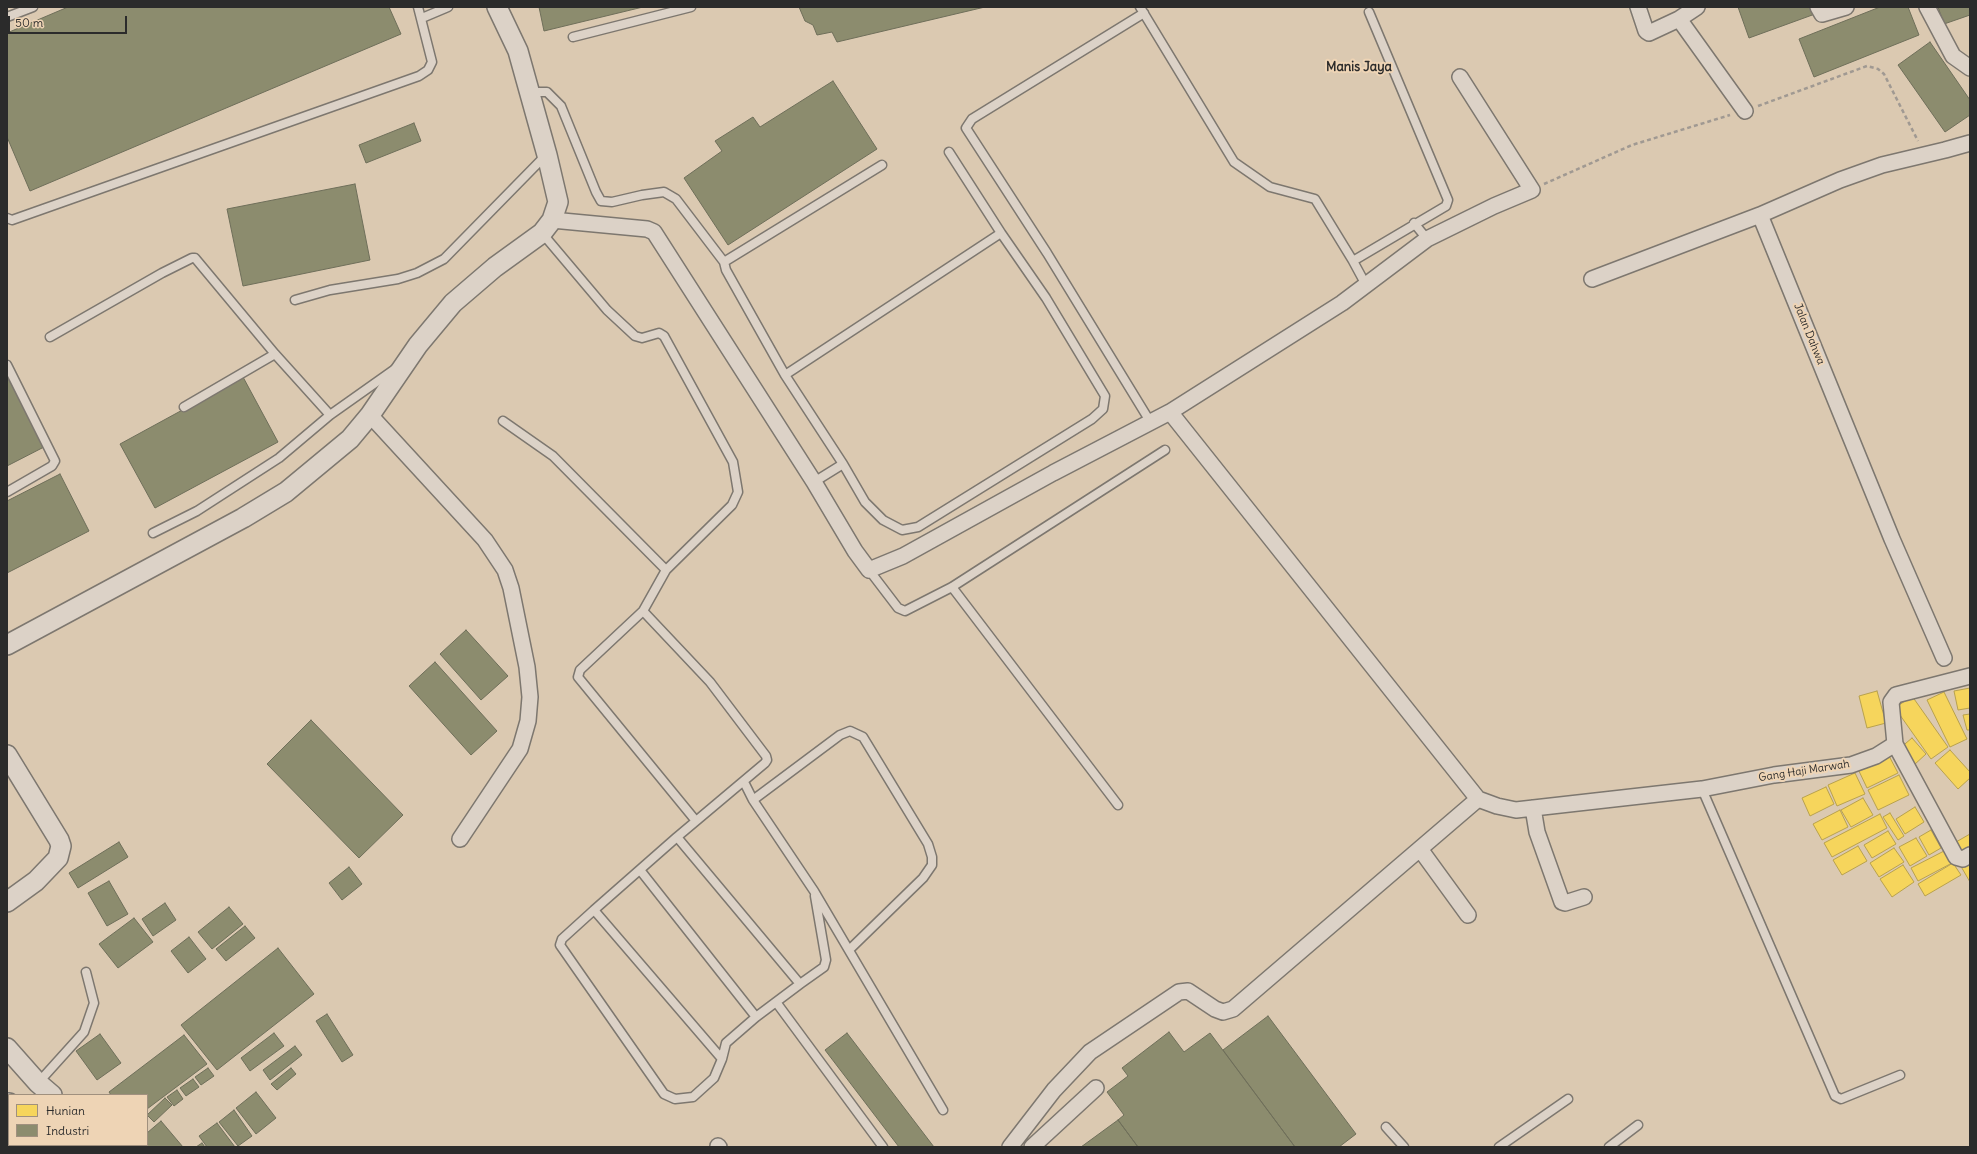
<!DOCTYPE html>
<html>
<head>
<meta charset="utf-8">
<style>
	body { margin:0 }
	#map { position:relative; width:1977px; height:1154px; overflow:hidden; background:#e1d3c2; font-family:Delius,sans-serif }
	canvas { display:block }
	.frame { position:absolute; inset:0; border:8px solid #2b2b2b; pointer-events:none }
	.legend { position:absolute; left:8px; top:1094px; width:140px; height:52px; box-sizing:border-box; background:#eed4b5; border:1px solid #a0907e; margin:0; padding:5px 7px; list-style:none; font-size:12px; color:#2b2b2b }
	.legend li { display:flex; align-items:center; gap:8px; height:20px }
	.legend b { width:20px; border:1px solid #a0907e }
	.scale { position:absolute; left:8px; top:16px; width:119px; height:18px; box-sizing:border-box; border:2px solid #2b2b2b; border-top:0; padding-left:5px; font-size:12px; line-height:14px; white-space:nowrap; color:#2b2b2b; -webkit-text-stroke:3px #eed4b5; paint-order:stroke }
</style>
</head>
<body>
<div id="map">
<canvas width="1977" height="1154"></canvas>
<div class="frame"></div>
<ul class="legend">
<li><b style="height:11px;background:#f6d55c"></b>Hunian</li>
<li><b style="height:11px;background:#8c8c6e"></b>Industri</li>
</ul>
<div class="scale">50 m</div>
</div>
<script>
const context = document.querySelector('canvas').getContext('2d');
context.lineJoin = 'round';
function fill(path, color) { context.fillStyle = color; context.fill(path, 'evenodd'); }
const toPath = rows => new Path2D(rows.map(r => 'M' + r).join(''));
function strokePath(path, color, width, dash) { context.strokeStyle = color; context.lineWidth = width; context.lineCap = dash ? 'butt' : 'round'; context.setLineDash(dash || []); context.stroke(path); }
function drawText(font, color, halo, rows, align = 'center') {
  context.font = font + ' Delius,sans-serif'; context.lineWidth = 4; context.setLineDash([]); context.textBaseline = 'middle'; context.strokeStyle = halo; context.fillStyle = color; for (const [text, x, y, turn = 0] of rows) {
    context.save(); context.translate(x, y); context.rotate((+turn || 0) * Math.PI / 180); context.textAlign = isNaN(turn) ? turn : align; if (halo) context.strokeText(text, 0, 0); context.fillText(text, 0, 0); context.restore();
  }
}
const built = toPath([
	[7,7,1970,7,1970,1147,7,1147],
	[9,1095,147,1095,147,1145,9,1145]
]);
const homes = toPath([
	[1970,688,1970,708,1958,710,1954,691,1970,688],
	[1877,691,1886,723,1867,728,1859,696,1877,691],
	[1944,692,1967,739,1950,747,1927,700,1944,692],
	[1912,696,1948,747,1931,759,1895,708,1912,696],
	[1970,714,1970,730,1967,730,1963,715,1970,714],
	[1912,738,1926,754,1914,765,1899,749,1912,738],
	[1950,750,1970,772,1970,778,1958,789,1935,763,1950,750],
	[1888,754,1898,773,1867,788,1858,769,1888,754],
	[1855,773,1865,794,1837,806,1828,785,1855,773],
	[1899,775,1909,795,1878,810,1868,790,1899,775],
	[1826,787,1834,804,1810,816,1802,798,1826,787],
	[1863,798,1873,815,1851,827,1841,810,1863,798],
	[1915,807,1924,822,1905,834,1896,819,1915,807],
	[1840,810,1848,827,1822,840,1813,824,1840,810],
	[1890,813,1904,836,1898,840,1883,817,1890,813],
	[1880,814,1887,828,1832,857,1824,843,1880,814],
	[1931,830,1941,848,1929,855,1919,837,1931,830],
	[1888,831,1896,844,1872,858,1864,845,1888,831],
	[1970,834,1970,850,1963,854,1956,842,1970,834],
	[1916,838,1927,856,1910,866,1899,847,1916,838],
	[1858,846,1867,861,1842,875,1833,860,1858,846],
	[1894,848,1904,862,1879,877,1870,863,1894,848],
	[1946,850,1952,863,1918,881,1911,868,1946,850],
	[1970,856,1970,882,1959,863,1970,856],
	[1953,863,1961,875,1925,896,1918,884,1953,863],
	[1903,865,1914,882,1892,897,1880,879,1903,865]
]);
const industry = toPath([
	[68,7,389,7,401,34,30,191,7,137,7,33,68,7],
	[539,7,643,7,544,31,539,7],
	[799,7,985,7,837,42,832,32,817,35,813,25,805,21,799,7],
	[1738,7,1812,7,1815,14,1749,38,1738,7],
	[1880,7,1908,7,1919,35,1814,77,1799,39,1880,7],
	[1938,7,1970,7,1970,15,1944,24,1938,7],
	[1930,42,1970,100,1970,115,1945,132,1898,65,1930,42],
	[833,81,877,149,728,245,684,178,722,151,715,141,753,117,760,127,833,81],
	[414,123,421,141,366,163,359,145,414,123],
	[355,184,370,260,243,286,227,209,355,184],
	[7,376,44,447,7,466,7,376],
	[243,377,278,442,155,508,120,444,243,377],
	[60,474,89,531,7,573,7,501,60,474],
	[466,630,508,676,481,700,440,654,466,630],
	[435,662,497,731,471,755,409,686,435,662],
	[311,720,403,815,359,858,267,764,311,720],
	[119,842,128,857,78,888,69,873,119,842],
	[349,867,362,884,342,900,329,883,349,867],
	[109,881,128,914,107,926,88,893,109,881],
	[165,903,176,920,153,936,142,919,165,903],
	[229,907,243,924,212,949,198,932,229,907],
	[134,918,153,942,118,968,99,944,134,918],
	[245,926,255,938,226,961,216,949,245,926],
	[189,937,206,959,188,973,171,951,189,937],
	[278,948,314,994,217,1070,181,1025,278,948],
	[327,1014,353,1055,342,1062,316,1021,327,1014],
	[1268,1016,1356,1134,1339,1147,1295,1147,1223,1050,1268,1016],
	[1169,1032,1184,1052,1210,1033,1295,1147,1138,1147,1118,1120,1124,1115,1107,1092,1128,1076,1122,1068,1169,1032],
	[274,1033,284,1046,250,1071,241,1058,274,1033],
	[847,1033,934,1147,899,1147,825,1050,847,1033],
	[100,1034,121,1063,97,1080,76,1051,100,1034],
	[184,1035,207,1064,147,1109,147,1095,111,1095,109,1092,184,1035],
	[295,1046,302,1055,270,1080,263,1070,295,1046],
	[208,1068,214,1076,201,1085,195,1077,208,1068],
	[291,1068,296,1074,277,1090,271,1084,291,1068],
	[193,1079,199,1087,186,1096,180,1088,193,1079],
	[177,1090,183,1099,174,1106,167,1097,177,1090],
	[256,1092,276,1118,256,1134,236,1108,256,1092],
	[165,1098,172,1105,154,1122,147,1115,165,1098],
	[234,1110,252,1136,238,1146,219,1122,234,1110],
	[1118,1120,1138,1147,1081,1147,1118,1120],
	[161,1121,183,1147,141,1147,140,1145,147,1145,147,1133,161,1121],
	[217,1123,235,1147,207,1147,199,1136,217,1123],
	[202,1143,205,1147,196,1147,202,1143]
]);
const path = toPath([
	[1758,106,1867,66,1878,69,1884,74,1918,141],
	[1544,184,1632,145,1730,115]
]);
const service = toPath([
	[1140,7,1234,162,1270,187,1315,199,1353,261,1446,206,1448,200,1369,12],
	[1144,13,972,119,966,128,1047,253,1151,423],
	[7,17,33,7],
	[422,18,448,7],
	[573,37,691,7],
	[530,92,547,92,561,106,596,192,601,201,612,202,642,195,664,192,676,199,724,262],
	[949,152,1001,233],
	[7,218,12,220,419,76,428,70,432,62,418,7],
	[1414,223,1427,239],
	[542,233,607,310,635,336,642,338,659,333,664,336,733,462,738,492,732,505,666,570,643,611,710,682,766,756,767,760,765,763,677,837,800,984,756,1017,640,870],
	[1353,261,1366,285],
	[295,300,330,290,398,279,417,273,444,259,546,155],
	[50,337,162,273,192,258,195,258,275,354,330,415,395,369],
	[7,365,55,461,52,466,7,492],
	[785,375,1001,233,1046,298,1105,396,1103,409,1092,419,918,527,902,530,883,520,865,502,843,464],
	[184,407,275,354],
	[503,421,553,456,666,570],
	[814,482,843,464,785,375,726,270,724,262,882,165],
	[153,533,197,511,279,458,330,415],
	[869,570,898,608,905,611,952,587,1165,450],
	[952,587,1118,805],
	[643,611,580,670,578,677,696,821],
	[744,782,753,800,814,891,943,1110],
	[1702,789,1835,1096,1841,1099,1900,1075],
	[753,800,840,735,850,731,863,737,928,844,932,857,932,865,923,878,849,950],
	[677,837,594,910,722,1059,726,1043,756,1017],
	[594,910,562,939,560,945,664,1094,675,1099,693,1097,714,1078,722,1059],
	[800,984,824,967,826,960,815,896],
	[776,1002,883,1147],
	[38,1083,84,1032,94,1003,86,972],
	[1386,1127,1404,1147],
	[1499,1147,1568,1099],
	[1609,1147,1638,1125]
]);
const minor = toPath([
	[1638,7,1646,31,1649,33,1679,19],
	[1697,7,1679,19,1745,111],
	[1818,7,1822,14,1846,7],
	[1927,7,1953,56,1970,68],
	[552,220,647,229,654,232,814,482,855,551,869,570,903,556,1053,473,1170,412,1342,303,1427,239,1494,206,1532,190,1460,77],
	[1592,279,1760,215],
	[1170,412,1478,799,1497,806,1516,810,1702,789,1774,775,1851,765,1876,756,1895,744],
	[370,415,485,540,505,570,511,588,527,667,530,697,528,721,520,749,460,839],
	[1944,658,1892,539,1760,215,1840,180,1882,165,1945,150,1970,143],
	[1970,676,1896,695,1891,702,1895,744,1956,857,1963,859,1970,855],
	[1533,808,1537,832,1562,902,1565,903,1584,897],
	[1420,849,1468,915],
	[718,1146,719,1147],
	[1010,1147,1054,1090,1090,1052,1179,992,1188,991,1215,1009,1223,1012,1233,1009,1478,799],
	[1032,1147,1096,1088]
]);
const tertiary = toPath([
	[7,645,243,518,286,492,350,439,370,415,418,345,453,303,495,267,542,233,552,220,558,202,547,155,518,51,497,7],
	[7,755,59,840,61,846,58,858,36,881,7,902],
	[7,1048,38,1083,52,1095],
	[7,1103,9,1103],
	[95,1145,96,1147]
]);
const streetNames = [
	["Jalan Dahwa",1809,334,68],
	["Gang Haji Marwah",1804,771,-9]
];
const quarterNames = [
	["Manis Jaya",1359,67]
];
fill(built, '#dbc9b1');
fill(homes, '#f6d55c');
strokePath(homes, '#b9a24d', 1);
fill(industry, '#8c8c6e');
strokePath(industry, '#6f6f5a', 1);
strokePath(service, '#7d776f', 11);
strokePath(minor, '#7d776f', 18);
strokePath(tertiary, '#7d776f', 22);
strokePath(path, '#a09992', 2.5, [4, 3]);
strokePath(service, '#dcd2c7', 8);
strokePath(minor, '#dcd2c7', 15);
strokePath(tertiary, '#dcd2c7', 19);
drawText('11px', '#2b2b2b', '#eed4b5', streetNames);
drawText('bold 13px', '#2b2b2b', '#eed4b5', quarterNames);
</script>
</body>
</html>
